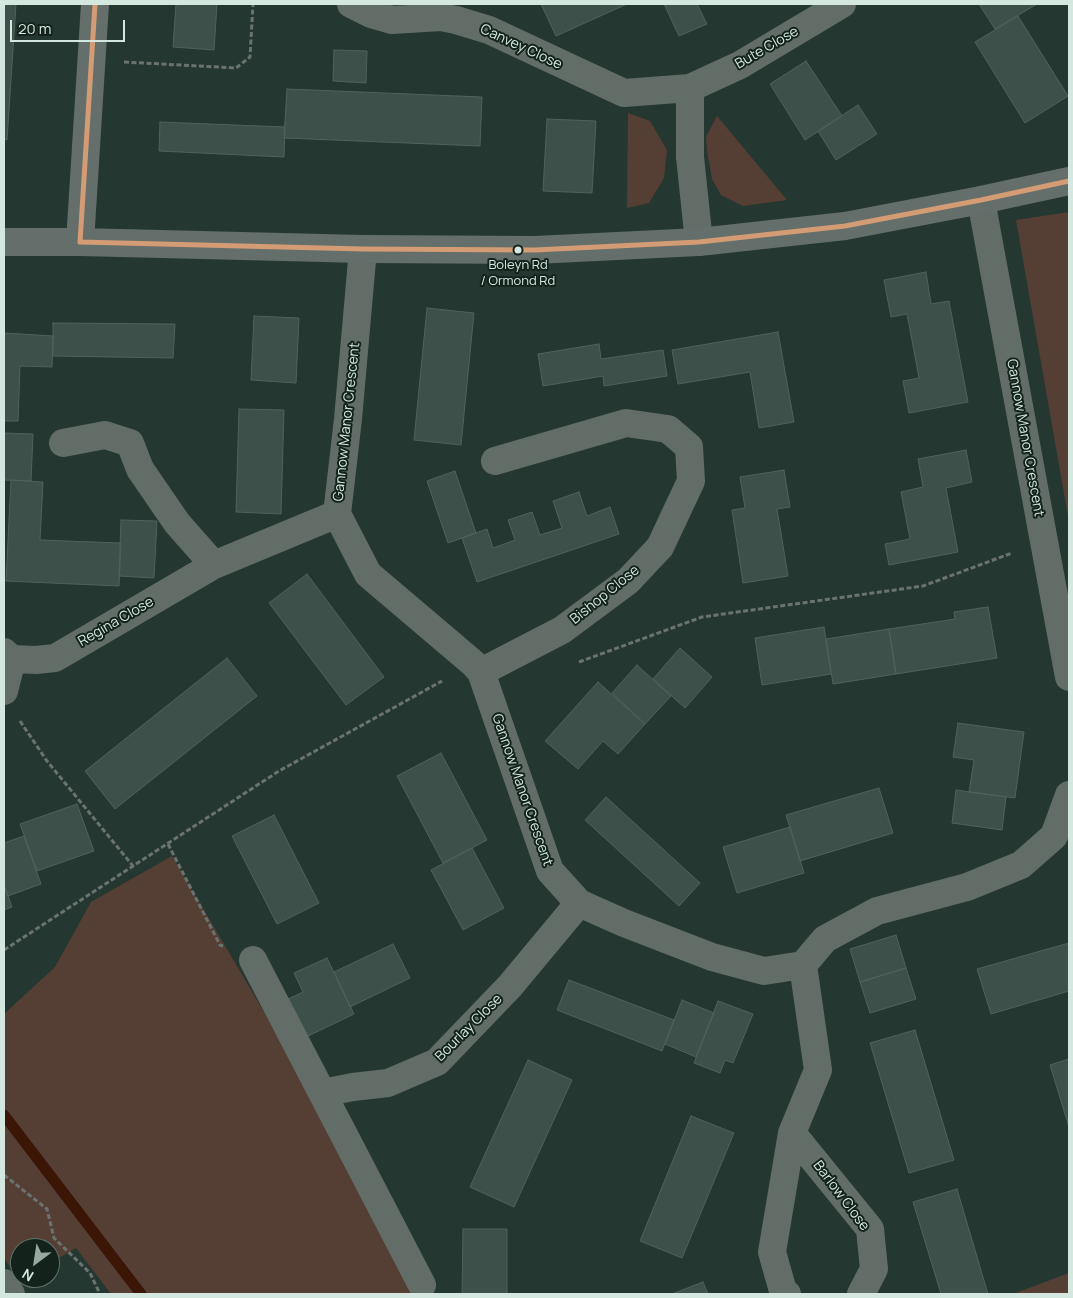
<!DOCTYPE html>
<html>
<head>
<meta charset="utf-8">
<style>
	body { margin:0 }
	#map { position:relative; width:1073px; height:1298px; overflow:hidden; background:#243730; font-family:Manrope,sans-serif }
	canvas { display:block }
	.frame { position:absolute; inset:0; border:5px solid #d4e8df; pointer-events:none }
	.north { position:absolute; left:10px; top:1238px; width:50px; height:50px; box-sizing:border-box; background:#13231c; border:1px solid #60726a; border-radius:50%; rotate:211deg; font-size:14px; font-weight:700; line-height:20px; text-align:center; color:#d4e8df }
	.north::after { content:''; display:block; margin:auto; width:18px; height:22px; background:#96aaa2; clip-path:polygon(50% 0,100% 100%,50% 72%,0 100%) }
	.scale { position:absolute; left:10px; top:20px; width:115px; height:22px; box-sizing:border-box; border:2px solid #d4e8df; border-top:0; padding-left:6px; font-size:15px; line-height:18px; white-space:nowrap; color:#d4e8df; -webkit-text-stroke:4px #13231c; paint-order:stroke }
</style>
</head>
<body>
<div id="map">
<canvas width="1073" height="1298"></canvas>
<div class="frame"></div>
<div class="north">N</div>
<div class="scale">20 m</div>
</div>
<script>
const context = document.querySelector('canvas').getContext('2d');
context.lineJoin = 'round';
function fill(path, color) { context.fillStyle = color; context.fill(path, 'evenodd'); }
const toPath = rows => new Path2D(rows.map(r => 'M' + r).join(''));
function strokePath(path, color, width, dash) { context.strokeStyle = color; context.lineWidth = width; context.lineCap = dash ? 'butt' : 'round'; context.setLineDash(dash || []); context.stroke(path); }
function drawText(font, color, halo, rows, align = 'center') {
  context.font = font + ' Manrope,sans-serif'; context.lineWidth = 4; context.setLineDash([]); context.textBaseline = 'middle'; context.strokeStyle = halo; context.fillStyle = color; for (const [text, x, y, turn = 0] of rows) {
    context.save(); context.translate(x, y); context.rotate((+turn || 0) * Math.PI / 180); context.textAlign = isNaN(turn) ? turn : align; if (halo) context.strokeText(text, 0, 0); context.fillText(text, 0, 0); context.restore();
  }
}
const green = toPath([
	[628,113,650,121,667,150,664,178,649,203,627,208],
	[717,116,787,200,743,206,721,195,712,179,707,151,706,137],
	[1069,212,1069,522,1016,220],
	[172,856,332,1127,416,1294,111,1294,76,1248,50,1263,50,1248,20,1248,20,1278,25,1278,18,1282,4,1257,4,1014,55,967,91,902],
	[1069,1273,1069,1294,1013,1294]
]);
const stream = toPath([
	[4,1115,141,1294]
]);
const building = toPath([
	[4,4,16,4,7,140,4,139,4,4],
	[176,4,217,4,214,50,173,47,176,4],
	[541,4,627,4,556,36,541,4],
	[664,4,697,4,707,24,679,36,664,4],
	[979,4,1037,4,995,29,979,4],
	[1018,16,1068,96,1025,123,975,42,1018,16],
	[334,50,367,51,366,83,333,81,334,50],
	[806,61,842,116,805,140,770,84,806,61],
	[287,89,482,97,480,146,284,138,287,89],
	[858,105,877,134,836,160,818,131,858,105],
	[547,119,596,121,592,193,543,191,547,119],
	[160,122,285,127,284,157,159,151,160,122],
	[926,272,931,304,949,301,968,402,909,413,903,381,919,378,907,314,891,317,884,280,926,272],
	[427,308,474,313,461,445,414,440,427,308],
	[254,316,299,318,296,383,251,380,254,316],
	[53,323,175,324,173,358,53,356,53,323],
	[778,332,794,422,759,428,750,372,678,384,672,350,778,332],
	[4,333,53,336,52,367,20,366,18,421,4,421,4,333],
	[599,344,601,359,663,350,667,376,604,386,603,376,543,386,538,354,599,344],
	[239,409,284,410,281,514,236,512,239,409],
	[4,433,33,434,31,481,4,480,4,433],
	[966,450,972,482,946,488,958,552,889,565,885,544,910,539,901,492,923,487,918,459,966,450],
	[784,470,790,507,777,509,788,576,743,583,732,510,745,508,740,477,784,470],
	[455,471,476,533,448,543,427,481,455,471],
	[11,480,43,482,40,540,121,543,119,586,6,581,11,480],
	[579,492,587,516,610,507,619,534,477,582,462,538,487,529,493,548,515,540,508,520,532,512,540,535,562,528,553,501,579,492],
	[121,520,157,521,154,578,119,576,121,520],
	[307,574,384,677,346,705,269,603,307,574],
	[988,607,997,658,896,674,889,629,955,619,954,612,988,607],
	[824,627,831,674,762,685,755,638,824,627],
	[889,629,896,674,833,684,826,639,889,629],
	[680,648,712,677,685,708,653,679,680,648],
	[227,658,257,696,115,809,85,771,227,658],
	[637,665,671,696,645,724,612,693,637,665],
	[598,682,645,724,618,754,603,741,578,769,545,741,598,682],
	[958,723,1024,732,1015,798,969,792,974,760,953,757,958,723],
	[441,753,487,840,443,863,397,776,441,753],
	[879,788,893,833,800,861,786,815,879,788],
	[956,790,1006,797,1002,830,952,823,956,790],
	[606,797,700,883,679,906,585,820,606,797],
	[77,804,94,851,37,871,20,824,77,804],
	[274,815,319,903,277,924,232,836,274,815],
	[790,827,804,873,737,893,723,847,790,827],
	[24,836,41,884,8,896,4,885,4,843,24,836],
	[472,848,504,908,463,930,431,870,472,848],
	[4,885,12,907,4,910,4,885],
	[896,935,906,968,860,982,850,949,896,935],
	[1069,943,1069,991,991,1014,977,969,1069,943],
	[393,944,410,978,350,1007,334,972,393,944],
	[327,958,354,1014,304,1038,286,1000,303,992,294,973,327,958],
	[906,968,916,999,870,1013,860,982,906,968],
	[569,980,674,1020,662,1051,557,1010,569,980],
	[682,1000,714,1013,696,1057,665,1044,682,1000],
	[718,1001,753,1014,733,1063,725,1060,720,1073,694,1063,718,1001],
	[915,1030,954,1160,909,1173,870,1043,915,1030],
	[1069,1059,1069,1127,1050,1065,1069,1059],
	[528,1060,572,1080,514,1207,470,1187,528,1060],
	[691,1116,734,1133,682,1258,640,1241,691,1116],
	[957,1189,988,1294,941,1294,913,1202,957,1189],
	[463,1229,507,1229,507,1294,462,1294,463,1229],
	[703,1282,708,1294,672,1294,703,1282]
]);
const path = toPath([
	[124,62,236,68,250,57,253,4],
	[579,662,702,617,923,586,1012,553],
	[20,721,47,761,133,866],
	[168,844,220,945,223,946],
	[4,950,279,771,442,681],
	[4,1175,47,1209,54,1238,90,1273,100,1294]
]);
const street = toPath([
	[351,4,371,14,392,20,441,17,456,20,489,30,624,93,690,88,740,65,842,4],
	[690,88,690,157,699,242],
	[981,200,1069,677],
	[363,249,348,419,337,514,368,574,474,664,481,672,550,871,579,903,624,923,712,957,764,971,803,965,825,939,877,911,967,887,1021,865,1054,836,1069,795],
	[63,443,105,435,130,443,140,469,177,523,214,565],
	[4,652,12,659,36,660,55,658,214,565,337,514],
	[481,672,562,630,628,581,660,547,691,481,689,447,668,429,626,423,495,461],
	[4,691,12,659],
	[253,960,422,1285],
	[322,1093,353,1087,388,1083,437,1062,510,986,579,903],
	[792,1133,870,1229,874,1269,861,1294],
	[4,1283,11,1294],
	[787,1294,783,1291,772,1252,792,1133,818,1070,803,965]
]);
const secondary = toPath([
	[4,242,80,242,363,249,535,250,699,242,845,226,981,200,1069,181],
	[80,242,95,4]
]);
const bus1 = toPath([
	[80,242,363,249,535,250,699,242,845,226,981,200,1069,181],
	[80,242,95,4]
]);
const markers = [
	[518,250,4.5,"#d4e8df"]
];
const busNames = [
	["Boleyn Rd",518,265],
	["/ Ormond Rd",518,281]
];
const streetNames = [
	["Canvey Close",521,47,25],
	["Bute Close",767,48,-30],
	["Gannow Manor Crescent",347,422,-84],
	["Gannow Manor Crescent",1025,438,80],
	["Bishop Close",605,595,-39],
	["Regina Close",116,622,-30],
	["Gannow Manor Crescent",522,790,71],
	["Bourlay Close",469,1028,-45],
	["Barlow Close",841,1196,53]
];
fill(green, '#553f34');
strokePath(stream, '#3b1606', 11);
fill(building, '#3d514a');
strokePath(building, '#52625b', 1);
strokePath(path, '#6b7370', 3, [5, 2.5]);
strokePath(street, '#636d68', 28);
strokePath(secondary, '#646e6a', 28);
strokePath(bus1, '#d39c74', 5);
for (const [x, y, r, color] of markers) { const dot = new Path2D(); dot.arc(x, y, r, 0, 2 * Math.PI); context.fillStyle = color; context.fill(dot); strokePath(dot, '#13231c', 2); }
drawText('13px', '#d4e8df', '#13231c', busNames);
drawText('14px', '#d4e8df', '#13231c', streetNames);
</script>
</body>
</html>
